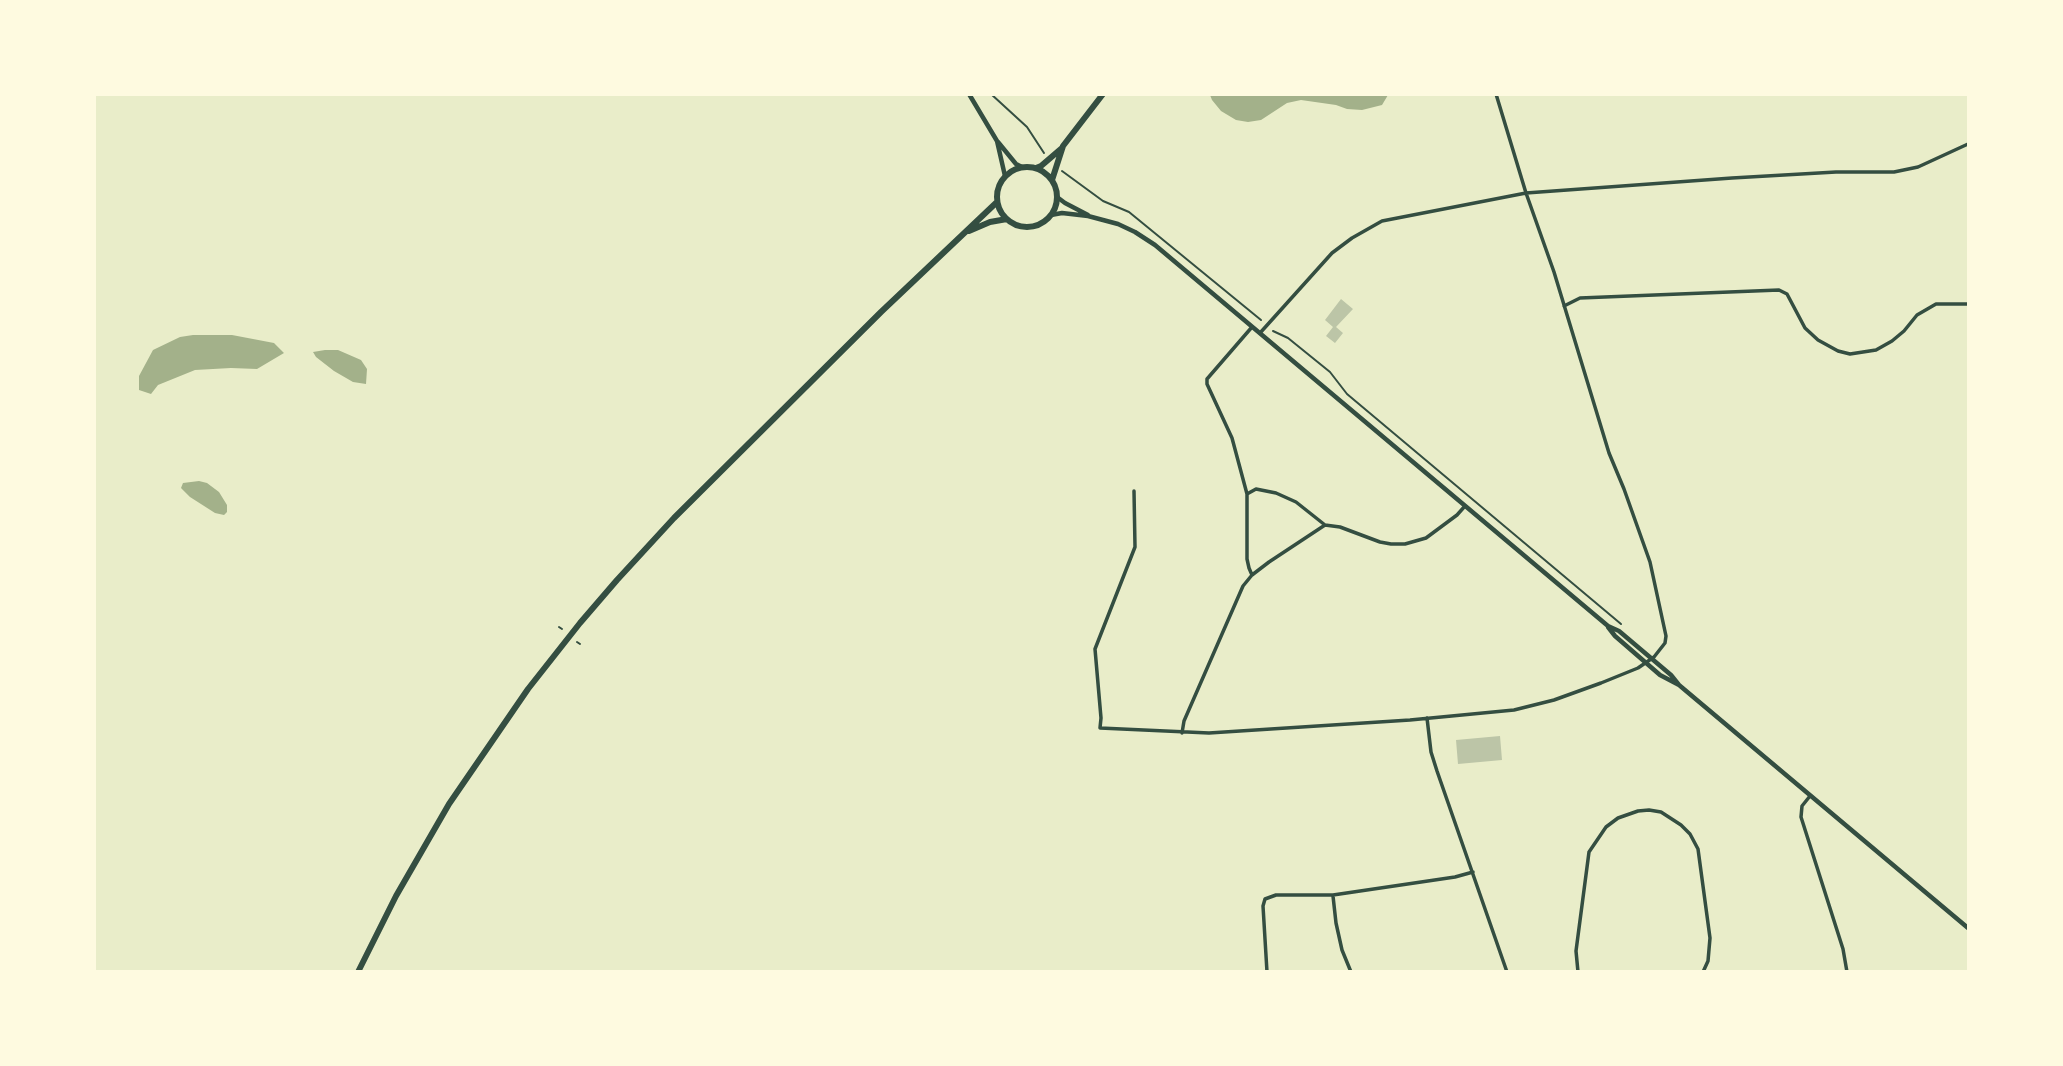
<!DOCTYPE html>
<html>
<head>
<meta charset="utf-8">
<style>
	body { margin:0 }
	#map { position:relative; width:2063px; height:1066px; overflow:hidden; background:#e9edc9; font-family:"Noto Sans",sans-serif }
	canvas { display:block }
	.frame { position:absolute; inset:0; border:96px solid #fefae0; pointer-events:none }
</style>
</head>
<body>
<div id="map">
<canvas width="2063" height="1066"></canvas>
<div class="frame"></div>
</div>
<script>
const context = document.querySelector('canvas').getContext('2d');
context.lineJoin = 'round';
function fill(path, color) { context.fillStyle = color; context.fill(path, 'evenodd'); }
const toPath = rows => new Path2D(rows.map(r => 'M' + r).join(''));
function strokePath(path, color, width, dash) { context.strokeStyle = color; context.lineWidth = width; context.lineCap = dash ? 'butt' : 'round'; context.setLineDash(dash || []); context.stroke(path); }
const water = toPath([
	[1210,95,1388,95,1382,105,1362,110,1347,109,1336,105,1301,100,1287,103,1261,120,1248,122,1236,120,1221,111,1212,100],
	[193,335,232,335,274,343,284,353,257,369,231,368,195,370,158,385,151,394,139,390,139,376,153,350,180,337],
	[325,350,338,350,361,360,367,369,366,384,353,382,334,371,316,357,313,352],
	[199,481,207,483,219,492,227,505,227,512,224,515,215,513,190,497,181,488,183,483]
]);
const building = toPath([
	[1341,299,1353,309,1336,327,1343,333,1335,343,1326,336,1333,327,1325,320],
	[1500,736,1502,760,1458,764,1456,740]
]);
const path = toPath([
	[991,94,1027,127,1044,153],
	[1062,171,1103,201,1129,212,1261,320],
	[1273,331,1288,338,1330,372,1347,394,1621,624],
	[559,627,562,629],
	[577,642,580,644]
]);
const minor = toPath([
	[1564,306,1580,298,1779,290,1787,294,1805,328,1818,340,1838,351,1850,354,1876,350,1892,341,1904,331,1917,315,1936,304,1968,304],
	[1260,333,1332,253,1352,238,1382,221,1526,193,1732,178,1836,172,1894,172,1918,167,1968,144],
	[1134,491,1135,547,1095,649,1101,718,1100,728,1209,733,1410,720,1514,710,1554,700,1601,683,1638,668,1654,657,1665,643,1666,636,1650,562,1624,489,1609,453,1554,272,1526,193,1496,94],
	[1247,494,1256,489,1276,493,1296,502,1325,525,1340,527,1380,542,1391,544,1405,544,1426,538,1457,515,1465,506],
	[1252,575,1249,568,1247,559,1247,494,1232,438,1207,384,1207,379,1252,327],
	[1427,718,1431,752,1437,771,1507,972],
	[1182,733,1184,721,1243,586,1252,575,1269,562,1325,525],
	[1810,796,1802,806,1801,817,1843,949,1847,972],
	[1333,896,1336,923,1342,950,1351,972],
	[1267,972,1263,906,1265,899,1276,895,1333,895,1455,877,1473,872],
	[1578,972,1576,951,1589,852,1606,827,1618,818,1638,811,1649,810,1661,812,1681,825,1690,834,1698,849,1710,938,1708,961,1703,972]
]);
const tertiary = toPath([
	[969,94,997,141,1005,176],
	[998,142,1016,164,1022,167],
	[1057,197,1065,203,1088,215],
	[1051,215,1062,213,1088,216,1118,224,1135,232,1155,245,1608,626,1619,631,1671,675,1679,685],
	[1608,627,1615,636,1660,675,1679,685,1968,928]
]);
const primary = toPath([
	'997 197a30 30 0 1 1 60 0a30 30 0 1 1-60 0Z',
	[1036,168,1041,166,1062,148],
	[1052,180,1063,146,1103,94],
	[969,231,990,222,1007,219],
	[358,972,396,896,449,804,528,689,580,623,617,580,674,518,881,312,997,202]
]);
fill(water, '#a3b18a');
fill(building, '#bcc5a7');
strokePath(path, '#344e41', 2);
strokePath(minor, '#344e41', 3.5);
strokePath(tertiary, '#344e41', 4.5);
strokePath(primary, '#344e41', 6);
</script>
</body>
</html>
